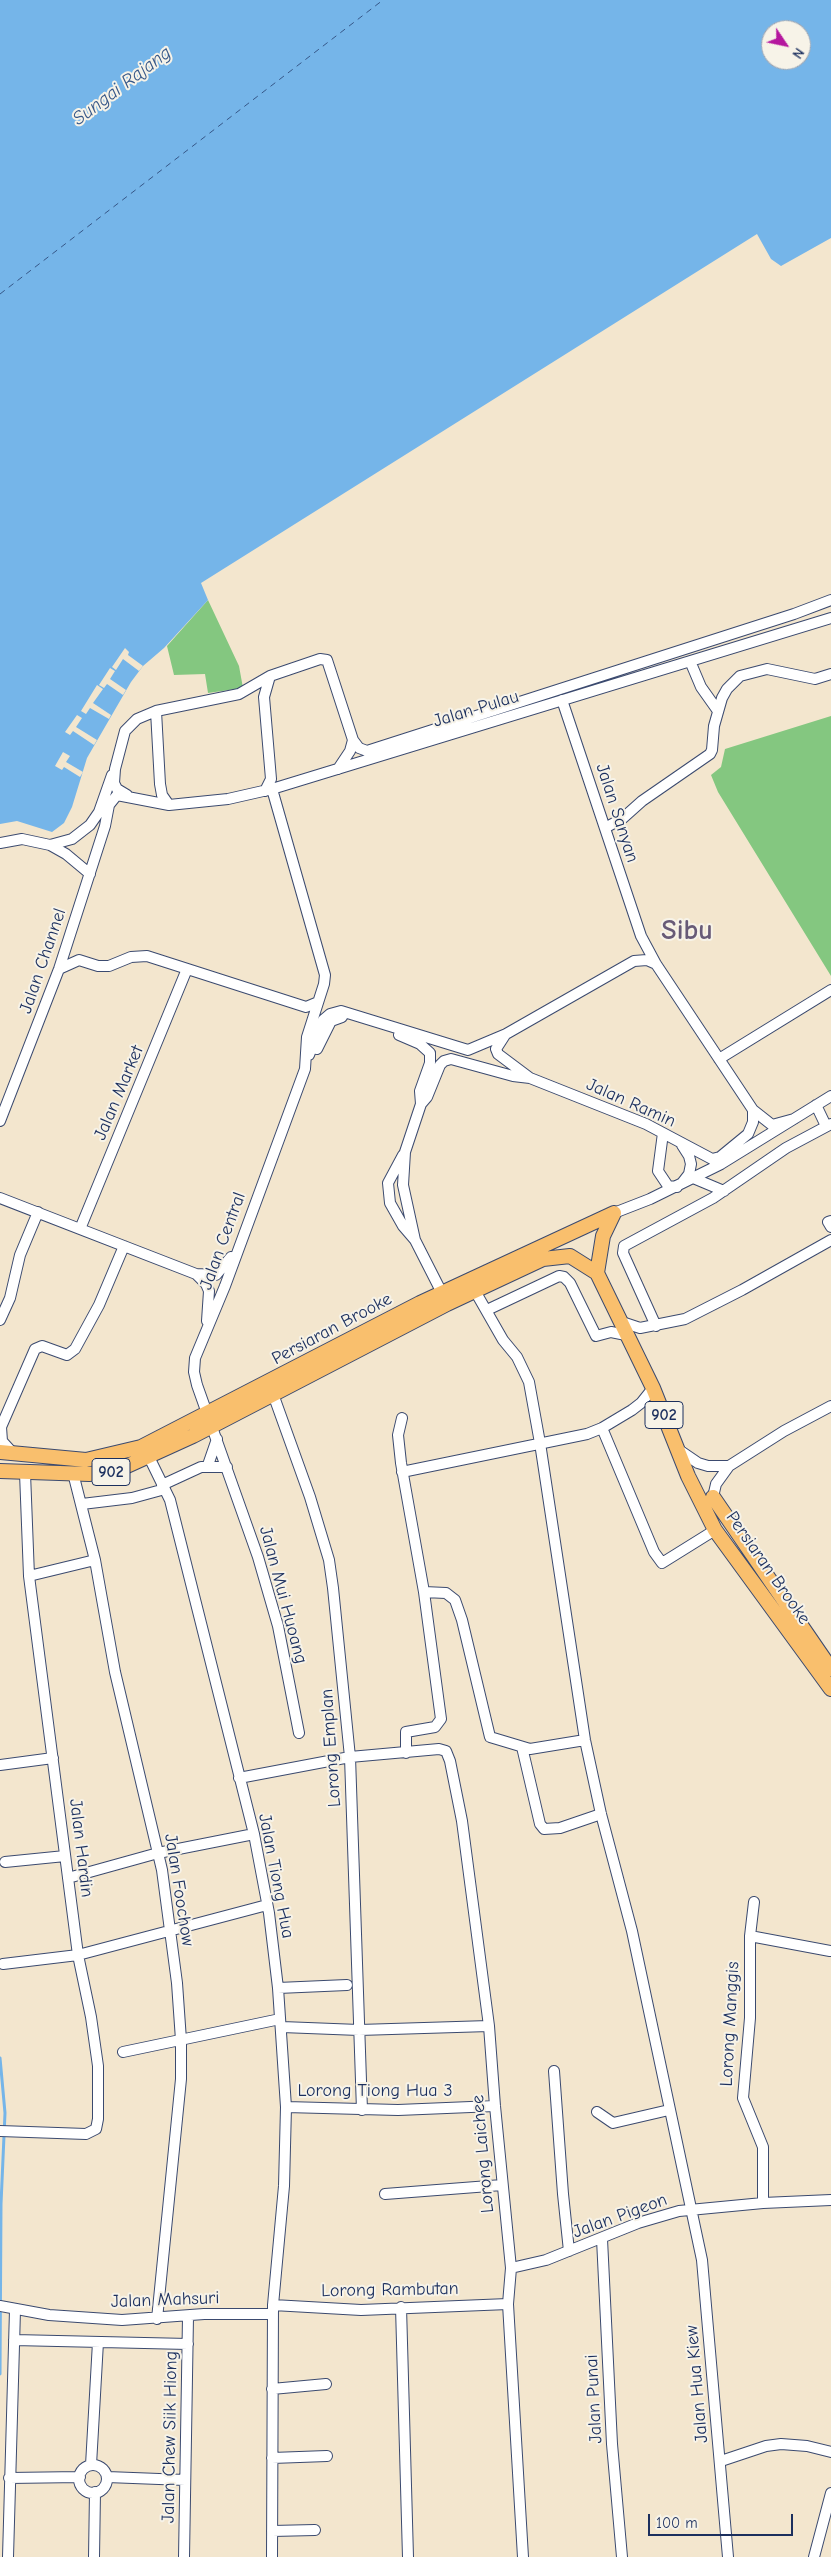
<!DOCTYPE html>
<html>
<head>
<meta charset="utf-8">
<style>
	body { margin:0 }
	#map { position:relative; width:831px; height:2557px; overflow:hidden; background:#f3e6ce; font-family:"Comic Neue",sans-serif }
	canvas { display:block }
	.north { position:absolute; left:761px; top:20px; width:50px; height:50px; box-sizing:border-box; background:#f7f3e8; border:1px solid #9fa5b1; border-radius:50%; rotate:124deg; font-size:14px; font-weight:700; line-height:20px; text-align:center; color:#1b2f5e }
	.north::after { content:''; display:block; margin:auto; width:18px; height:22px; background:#b5179e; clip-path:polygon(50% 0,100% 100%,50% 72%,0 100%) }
	.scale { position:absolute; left:648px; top:2514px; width:145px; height:22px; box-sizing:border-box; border:2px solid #1b2f5e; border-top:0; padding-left:6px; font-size:15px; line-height:18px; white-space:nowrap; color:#1b2f5e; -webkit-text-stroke:4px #f7f3e8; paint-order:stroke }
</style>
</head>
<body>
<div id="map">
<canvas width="831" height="2557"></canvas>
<div class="north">N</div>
<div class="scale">100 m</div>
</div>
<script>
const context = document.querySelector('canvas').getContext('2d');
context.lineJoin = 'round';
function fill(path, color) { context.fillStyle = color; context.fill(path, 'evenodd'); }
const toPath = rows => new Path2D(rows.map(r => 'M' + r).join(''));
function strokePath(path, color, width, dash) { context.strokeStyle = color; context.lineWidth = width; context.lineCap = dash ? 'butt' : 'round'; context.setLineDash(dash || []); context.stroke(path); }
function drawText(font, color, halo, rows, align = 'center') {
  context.font = font + ' "Comic Neue",sans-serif'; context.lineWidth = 4; context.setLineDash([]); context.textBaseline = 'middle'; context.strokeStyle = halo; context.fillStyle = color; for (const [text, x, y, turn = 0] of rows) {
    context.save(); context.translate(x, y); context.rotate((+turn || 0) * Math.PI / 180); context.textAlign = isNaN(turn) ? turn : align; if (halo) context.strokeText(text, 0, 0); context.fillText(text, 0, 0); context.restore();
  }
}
const green = toPath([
	[208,600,239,666,243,688,208,693,205,674,174,675,167,646],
	[831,716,831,976,718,792,711,775,721,767,725,749]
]);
const water = toPath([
	[0,0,831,0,831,238,781,266,771,259,757,234,201,583,208,600,164,648,143,666,131,682,87,758,72,807,64,823,52,832,17,821,0,824],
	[771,30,801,30,801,60,771,60]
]);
const pier = toPath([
	[125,648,129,652,128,655,143,666,139,671,123,659,116,670,112,667],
	[110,668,115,671,110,679,126,690,123,695,107,684,104,688,99,685],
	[97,685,103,689,93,703,111,715,109,719,90,708,86,714,81,711],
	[77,715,82,718,76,727,97,740,94,745,73,731,70,735,65,732],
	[63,752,70,756,66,762,83,772,80,777,64,767,62,770,55,766]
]);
const stream = toPath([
	[0,2058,5,2113,1,2204,0,2374]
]);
const ferry = toPath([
	[0,294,383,0]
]);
const minor = toPath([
	[690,661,701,687,718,711],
	[562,700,641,936,656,964,753,1110,772,1125,794,1119],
	[156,711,160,784,162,795,169,805],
	[338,769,350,751,353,740],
	[272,789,325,975,324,984,307,1037,305,1069,225,1286,195,1358,194,1372,197,1385,258,1557,278,1626,299,1733],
	[265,791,271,779,264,697,270,676],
	[127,795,117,789,114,783,115,769,125,731,137,719,156,711,239,694,270,676,320,659,327,660,353,740,359,748,367,751,794,614,831,600],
	[605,828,623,818,642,801,710,754,712,750,714,726,722,698,727,689,740,676,767,669,815,679,831,674],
	[0,843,22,839,50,845,66,854,90,874],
	[50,845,72,839,90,825,99,812,112,775],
	[59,969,79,960,98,966,109,966,131,957,147,956,306,1007,318,1002],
	[399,1035,420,1044,430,1053,430,1063,420,1091,421,1104],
	[505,1035,496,1049,498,1054,530,1078,646,1124,712,1159,720,1157,748,1134,753,1122,753,1110],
	[317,1049,331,1021,342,1017],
	[309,1055,323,1020,330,1014,341,1011,468,1050,506,1034,634,961,647,960,656,964],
	[719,1059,831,990],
	[816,1105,826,1126],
	[0,1121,59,969,105,826,109,805,117,795,169,805,228,799,272,789,831,618],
	[663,1133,658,1171,668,1186,677,1187],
	[403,1155,388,1183,390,1203,403,1226,415,1240,444,1297],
	[693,1178,724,1191],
	[682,1183,689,1174,691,1164,689,1156,682,1145],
	[0,1198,196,1274,216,1275,231,1257],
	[614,1213,650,1199,721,1164,831,1096],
	[831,1221,828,1222,831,1227],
	[80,1229,187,969],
	[415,1240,403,1185,405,1152,421,1104,427,1097,440,1065,444,1061,451,1059,513,1076,530,1078],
	[196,1274,206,1284,209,1291,207,1321],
	[475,1291,503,1340,517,1357,529,1382,540,1443,585,1740,601,1814,632,1931,702,2260,728,2557],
	[487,1310,559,1276,564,1277,570,1283,596,1336,611,1332,626,1335],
	[0,1320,10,1298,20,1255,38,1212],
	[619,1321,640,1328,685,1319,742,1290,831,1240],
	[656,1326,623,1253,624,1246,713,1198,786,1148,831,1124],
	[273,1394,310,1497,329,1560,333,1588,350,1757,362,2110],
	[402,1418,398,1435,401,1463,424,1592,441,1719,435,1727,406,1732,406,1753],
	[602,1428,654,1552,662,1563,715,1530],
	[679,1450,698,1463,708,1466,729,1466,784,1431,831,1406],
	[12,1452,2,1441,1,1427,35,1349,42,1346,67,1355,75,1349,99,1305,124,1246],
	[149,1457,170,1500,254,1834,269,1913,278,1988,286,2107,284,2186,273,2305,272,2557],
	[208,1465,217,1439],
	[402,1472,587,1434,602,1428,632,1410,641,1403,653,1388],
	[73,1473,95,1560,115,1672,162,1870,177,1983,181,2040,181,2079,157,2319],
	[162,1485,201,1467,227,1467],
	[713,1497,716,1484,729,1466],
	[82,1504,132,1498,165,1489],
	[29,1576,95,1560],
	[424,1592,446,1593,455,1600,462,1620,490,1737,530,1749,585,1740],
	[522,1747,540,1824,544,1829,560,1828,601,1814],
	[0,1765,53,1758],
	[239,1778,350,1757,439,1749,446,1751,450,1761,462,1821,489,2026,495,2106,511,2268,508,2304,523,2557],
	[5,1862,65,1856],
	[68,1878,158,1853,254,1834],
	[754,1902,750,1936,750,2018,743,2098,763,2147,763,2203],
	[750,1936,830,1951],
	[3,1964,78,1955,267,1905],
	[278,1988,347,1985],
	[282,2027,359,2030,489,2026],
	[123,2052,280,2019],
	[554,2071,563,2194,569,2251],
	[286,2107,398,2110,495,2106],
	[597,2112,613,2123,669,2110],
	[0,2131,86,2134,96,2129,98,2119,98,2066,91,2017,78,1955,29,1576,25,1473],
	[385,2194,502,2185],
	[602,2239,612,2444,622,2557],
	[511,2268,546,2260,638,2223,679,2211,763,2203,831,2200],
	[273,2305,361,2310,508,2304],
	[0,2306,49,2315,122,2320,204,2314,273,2314],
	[401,2307,408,2557],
	[14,2340,188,2344],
	[272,2389,326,2384],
	[272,2458,327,2456],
	[721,2461,766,2446,781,2444,807,2446,831,2452],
	[91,2465,98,2342],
	'79 2479a14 14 0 1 1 28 0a14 14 0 1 1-28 0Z',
	[107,2477,185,2480],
	[9,2478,80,2477],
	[272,2531,315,2530],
	[8,2557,15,2310],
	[94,2557,95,2492],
	[184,2557,188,2317],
	[814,2557,831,2493]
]);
const major = toPath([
	[597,1273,603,1236,614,1213],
	[0,1452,86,1460,141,1447,420,1303,614,1213],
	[0,1471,89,1474,116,1471,193,1436,447,1304,543,1259,570,1256,597,1273,653,1388,688,1476,715,1530,831,1689],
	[713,1497,831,1669]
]);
const shields = [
	[664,1415,38],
	[111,1472,38]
];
const shieldNames = [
	["902",664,1415],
	["902",111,1472]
];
const streetNames = [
	["Jalan Pulau",476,709,-17],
	["Jalan Sanyan",617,813,72],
	["Jalan Channel",43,961,-71],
	["Jalan Market",119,1093,-67],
	["Jalan Ramin",631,1103,24],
	["Jalan Central",223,1241,-70],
	["Persiaran Brooke",332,1329,-28],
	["Persiaran Brooke",768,1568,55],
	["Jalan Mui Huoang",283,1595,75],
	["Lorong Emplan",331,1748,-94],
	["Jalan Hardin",81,1848,83],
	["Jalan Tiong Hua",276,1876,79],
	["Jalan Foochow",179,1890,81],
	["Lorong Manggis",730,2024,-87],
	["Lorong Tiong Hua 3",375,2091],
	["Lorong Laichee",483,2154,-95],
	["Jalan Pigeon",620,2216,-20],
	["Lorong Rambutan",390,2290,-1],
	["Jalan Mahsuri",165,2300,-2],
	["Jalan Hua Kiew",697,2384,-95],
	["Jalan Punai",594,2399,-93],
	["Jalan Chew Siik Hiong",170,2437,-89]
];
const waterNames = [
	["Sungai Rajang",122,86,-37]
];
const townNames = [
	["Sibu",687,931]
];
fill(green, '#84c780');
fill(water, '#75b5e9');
fill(pier, '#f3e6ce');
strokePath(stream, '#75b5e9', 3);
strokePath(ferry, '#365788', 1, [6, 5]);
strokePath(minor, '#3b4a6f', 12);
strokePath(major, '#3b4a6f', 16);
strokePath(minor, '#fff', 10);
strokePath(major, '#f9bf6d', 14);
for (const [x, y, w] of shields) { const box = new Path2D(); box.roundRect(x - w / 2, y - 13.5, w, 27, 4); context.fillStyle = '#f7f3e8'; context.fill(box); strokePath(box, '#1b2f5e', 1); }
drawText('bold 16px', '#1b2f5e', null, shieldNames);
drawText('18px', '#1b2f5e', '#f7f3e8', streetNames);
drawText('italic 19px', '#365788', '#f7f3e8', waterNames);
drawText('bold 28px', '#685b77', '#f7f3e8', townNames);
</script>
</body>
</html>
